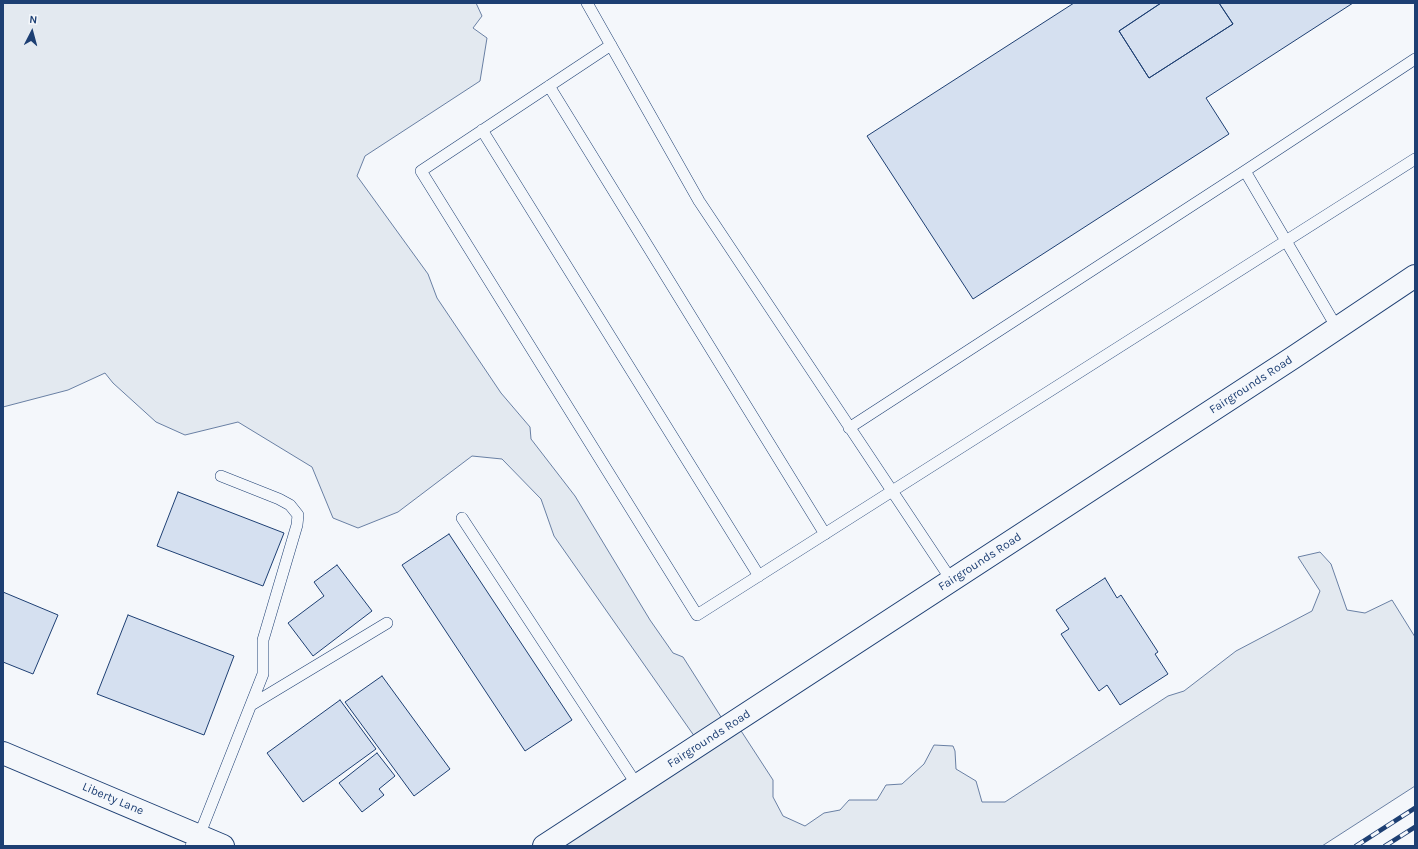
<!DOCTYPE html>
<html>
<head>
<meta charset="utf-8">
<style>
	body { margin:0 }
	#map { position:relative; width:1418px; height:849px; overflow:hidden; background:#f4f7fb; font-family:Karla,sans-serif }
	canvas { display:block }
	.frame { position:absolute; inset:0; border:4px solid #1d3f73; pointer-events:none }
	.north { position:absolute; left:12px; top:12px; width:40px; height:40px; -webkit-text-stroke:3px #f4f7fb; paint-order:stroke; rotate:6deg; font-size:11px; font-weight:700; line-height:16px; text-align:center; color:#1d3f73 }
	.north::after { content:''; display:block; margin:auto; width:14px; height:18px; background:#1d3f73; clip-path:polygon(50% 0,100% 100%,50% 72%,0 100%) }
</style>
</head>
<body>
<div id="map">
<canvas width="1418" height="849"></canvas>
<div class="frame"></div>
<div class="north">N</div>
</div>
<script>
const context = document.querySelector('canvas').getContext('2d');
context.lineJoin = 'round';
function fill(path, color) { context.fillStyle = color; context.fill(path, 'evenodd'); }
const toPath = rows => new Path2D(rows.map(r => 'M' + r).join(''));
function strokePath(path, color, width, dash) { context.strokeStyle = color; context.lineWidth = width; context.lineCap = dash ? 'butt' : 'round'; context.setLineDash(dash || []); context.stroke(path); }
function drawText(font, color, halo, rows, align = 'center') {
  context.font = font + ' Karla,sans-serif'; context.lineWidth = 3; context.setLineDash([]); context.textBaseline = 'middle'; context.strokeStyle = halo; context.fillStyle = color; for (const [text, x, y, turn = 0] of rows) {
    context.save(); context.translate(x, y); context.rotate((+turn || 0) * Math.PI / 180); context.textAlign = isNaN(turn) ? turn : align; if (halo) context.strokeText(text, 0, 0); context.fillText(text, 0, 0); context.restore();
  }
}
const green = toPath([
	[3,3,476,3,482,16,473,28,487,38,480,81,365,156,357,176,428,274,437,298,501,393,530,427,531,439,575,496,650,620,673,653,683,657,723,720,734,720,773,780,773,797,783,816,805,826,824,813,840,810,849,800,877,800,886,785,902,784,924,764,934,745,953,746,955,751,956,769,976,781,982,802,1005,802,1168,696,1184,691,1236,651,1312,611,1320,591,1298,557,1320,552,1331,564,1347,610,1365,613,1392,600,1415,637,1415,786,1322,846,539,846,697,740,554,536,541,499,502,459,472,456,398,512,358,528,333,518,312,467,238,422,185,435,156,422,113,383,105,373,68,390,3,407,3,3]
]);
const building = toPath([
	[1074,3,1161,3,1119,31,1149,78,1233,24,1219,3,1353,3,1206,98,1229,134,973,299,867,136,1074,3],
	[1161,3,1219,3,1233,24,1149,78,1119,31,1161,3],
	[178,492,284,533,263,586,157,546,178,492],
	[449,534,572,720,525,751,402,565,449,534],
	[337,565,372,611,313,656,288,623,324,596,314,582,337,565],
	[1105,578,1117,598,1121,595,1158,652,1155,654,1168,674,1120,705,1107,685,1099,691,1061,634,1069,629,1056,610,1105,578],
	[3,592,58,615,33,674,3,662,3,592],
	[128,615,234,656,204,735,97,694,128,615],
	[382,676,450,769,414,796,345,702,382,676],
	[340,700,376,749,303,802,267,753,340,700],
	[377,753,395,776,379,789,384,795,362,812,339,783,377,753]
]);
const lane = toPath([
	[587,3,699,201,952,581],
	[611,45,421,171,697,615,1415,159],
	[549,86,825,534],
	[482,130,759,576],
	[1245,171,1337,328],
	[849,428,1245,171,1415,59],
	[462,518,637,785],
	[251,705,387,623],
	[191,846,199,836,263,674,263,640,297,525,298,515,290,505,279,499,221,476]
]);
const secondary = toPath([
	[3,753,223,846],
	[544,846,1294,357,1415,276]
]);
const rail = toPath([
	[1356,846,1415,808],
	[1385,846,1415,827]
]);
const streetNames = [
	["Fairgrounds Road",1251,385,-33],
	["Fairgrounds Road",980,562,-33],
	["Fairgrounds Road",709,739,-33],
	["Liberty Lane",113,799,23]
];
fill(green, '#e3e9f0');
strokePath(green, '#687fa3', 1);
fill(building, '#d5e0f0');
strokePath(building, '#1d3f73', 1);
strokePath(lane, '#1d3f73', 12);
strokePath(secondary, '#1d3f73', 24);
strokePath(lane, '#f4f7fb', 11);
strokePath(secondary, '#f4f7fb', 22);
strokePath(rail, '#1d3f73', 4.5);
strokePath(rail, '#f4f7fb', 3, [9]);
drawText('12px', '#1d3f73', '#f4f7fb', streetNames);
</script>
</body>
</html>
